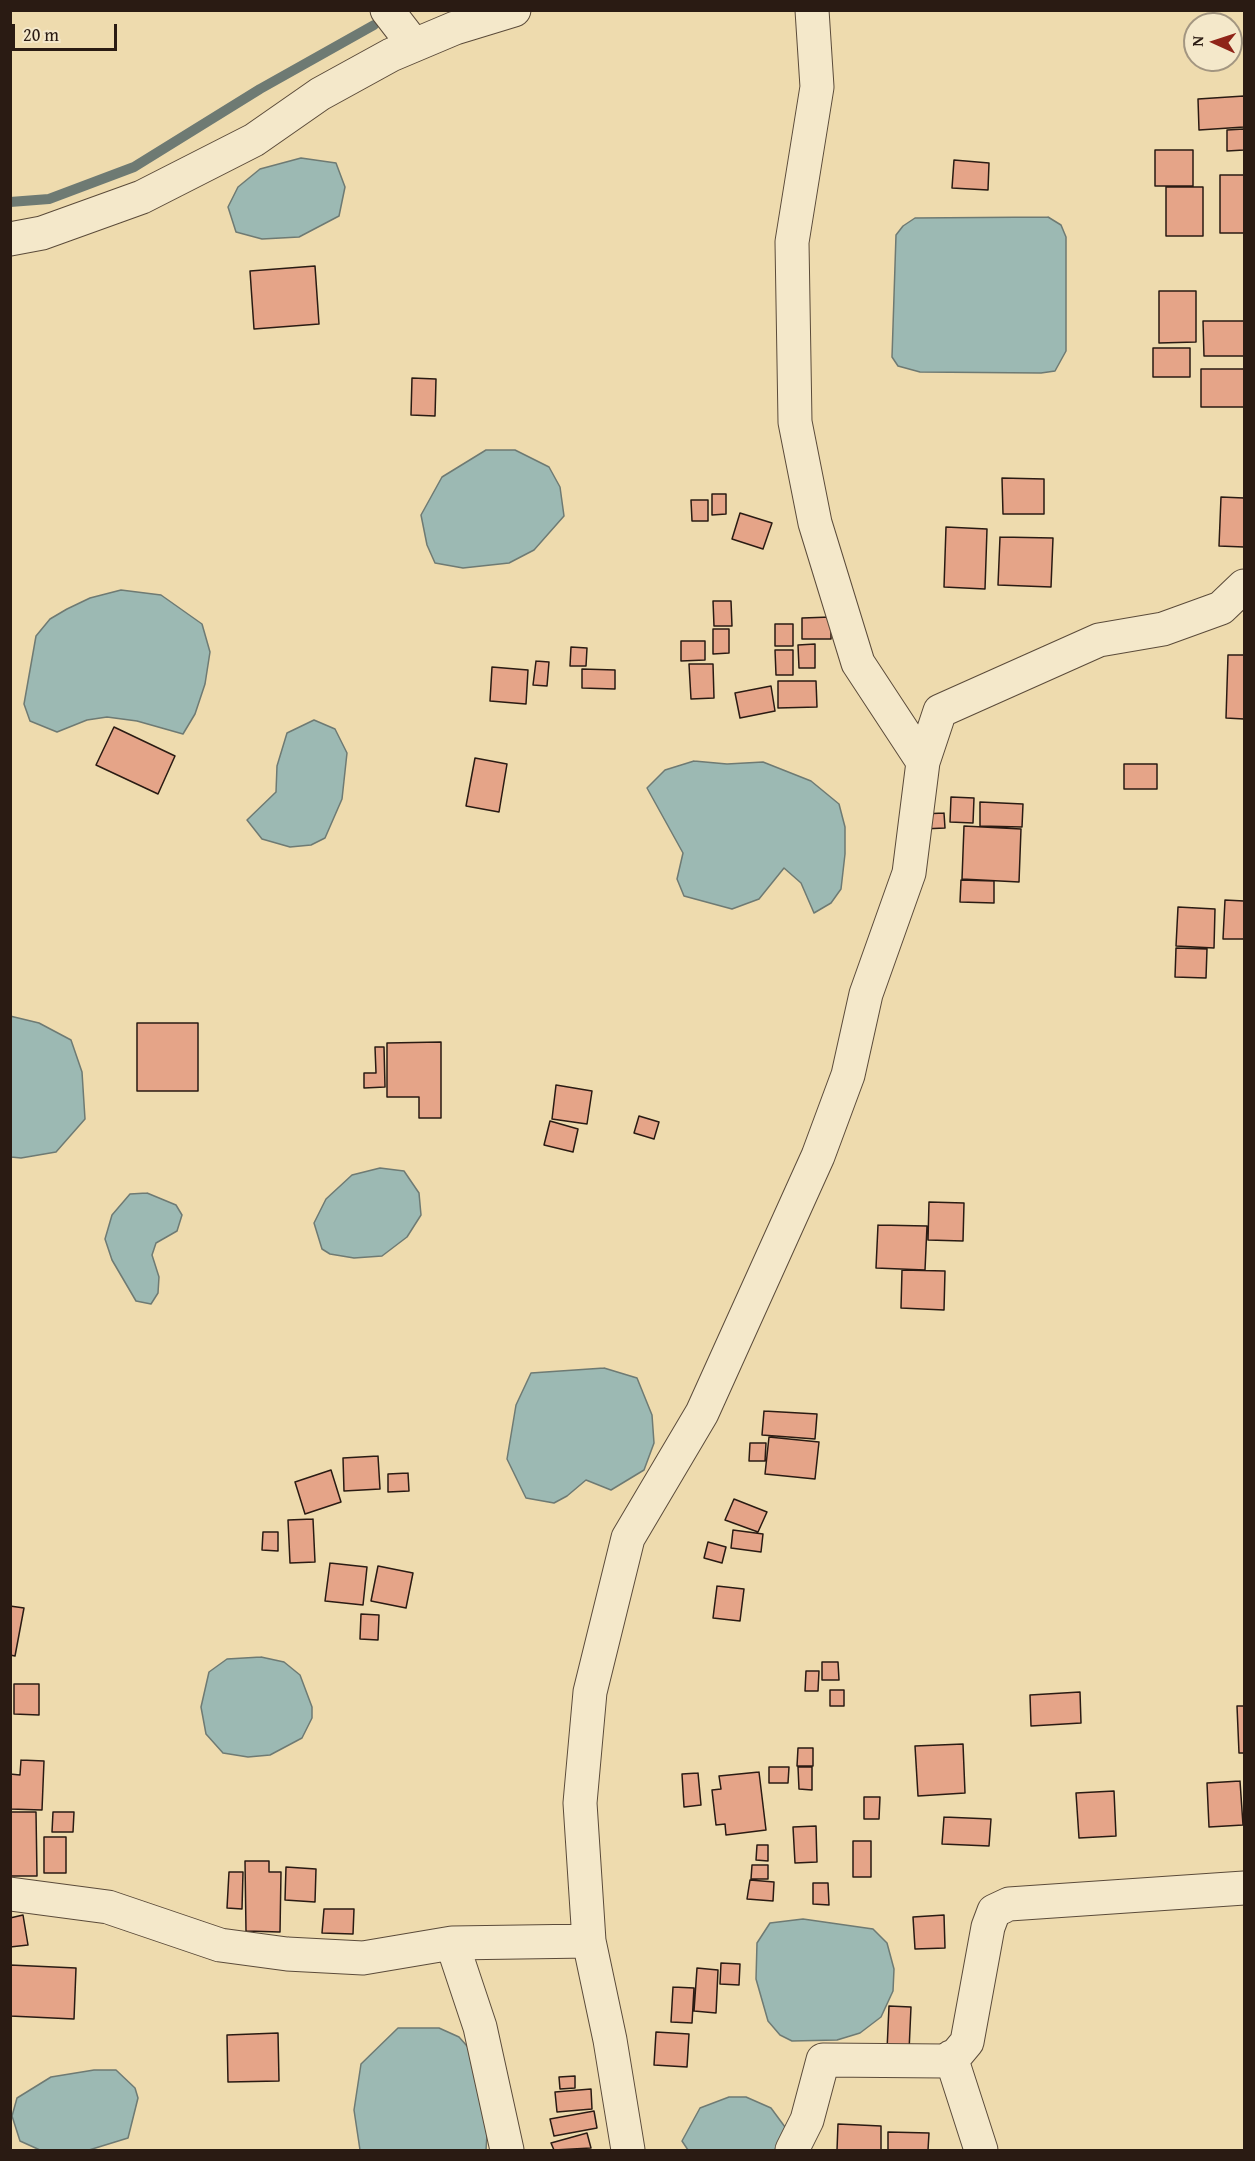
<!DOCTYPE html>
<html>
<head>
<meta charset="utf-8">
<style>
	body { margin:0 }
	#map { position:relative; width:1255px; height:2161px; overflow:hidden; background:#eedbae; font-family:"Gentium Book Plus",serif }
	canvas { display:block }
	.frame { position:absolute; inset:0; border:12px solid #2a1b13; pointer-events:none }
	.north { position:absolute; left:1183px; top:12px; width:60px; height:60px; box-sizing:border-box; background:#f4e8ca; border:2px solid #a39681; border-radius:50%; rotate:273deg; font-size:16px; font-weight:700; line-height:24px; text-align:center; color:#2a1b13 }
	.north::after { content:''; display:block; margin:auto; width:21px; height:27px; background:#8f2418; clip-path:polygon(50% 0,100% 100%,50% 72%,0 100%) }
	.scale { position:absolute; left:12px; top:24px; width:105px; height:27px; box-sizing:border-box; border:3px solid #2a1b13; border-top:0; padding-left:8px; font-size:18px; line-height:21px; white-space:nowrap; color:#2a1b13; -webkit-text-stroke:4px #f4e8ca; paint-order:stroke }
</style>
</head>
<body>
<div id="map">
<canvas width="1255" height="2161"></canvas>
<div class="frame"></div>
<div class="north">N</div>
<div class="scale">20 m</div>
</div>
<script>
const context = document.querySelector('canvas').getContext('2d');
context.lineJoin = 'round';
function fill(path, color) { context.fillStyle = color; context.fill(path, 'evenodd'); }
const toPath = rows => new Path2D(rows.map(r => 'M' + r).join(''));
function strokePath(path, color, width, dash) { context.strokeStyle = color; context.lineWidth = width; context.lineCap = dash ? 'butt' : 'round'; context.setLineDash(dash || []); context.stroke(path); }
const water = toPath([
	[301,158,336,163,345,187,339,216,299,237,262,239,236,232,228,207,238,187,260,169,301,158],
	[1048,217,1061,225,1066,237,1066,351,1055,371,1041,373,920,372,898,366,892,357,896,235,903,226,915,218,1048,217],
	[486,450,515,450,549,467,560,487,564,516,534,550,509,563,463,568,435,563,427,545,421,515,442,477,486,450],
	[121,590,161,595,202,624,210,652,205,684,195,714,183,734,137,721,107,717,87,720,57,732,30,721,24,704,36,636,50,619,67,609,90,598,121,590],
	[314,720,335,729,347,753,342,799,325,838,311,845,290,847,262,839,247,820,276,792,277,766,287,733,314,720],
	[694,761,727,764,763,762,811,781,839,804,845,827,845,854,841,889,831,903,814,913,801,883,784,868,759,899,732,909,684,896,677,879,683,853,647,788,665,770,694,761],
	[10,1016,39,1023,71,1040,82,1072,85,1119,56,1152,21,1158,11,1157,10,1016],
	[380,1168,404,1171,419,1193,421,1215,407,1237,382,1256,354,1258,330,1254,322,1249,314,1223,326,1199,352,1175,380,1168],
	[147,1193,176,1205,182,1215,177,1231,156,1243,152,1255,159,1277,158,1293,151,1304,136,1301,112,1260,105,1239,112,1215,130,1194,147,1193],
	[604,1368,637,1378,652,1415,654,1443,644,1470,611,1490,586,1480,567,1496,554,1503,526,1498,507,1459,516,1405,531,1373,604,1368],
	[261,1657,284,1662,300,1675,312,1707,312,1718,302,1738,270,1755,248,1757,223,1753,206,1734,201,1707,209,1672,227,1659,261,1657],
	[803,1919,873,1929,887,1943,894,1969,893,1991,881,2017,860,2033,837,2040,792,2041,780,2035,768,2021,756,1979,757,1943,770,1923,803,1919],
	[398,2028,439,2028,459,2037,475,2055,487,2134,486,2150,360,2150,354,2110,361,2064,398,2028],
	[94,2070,116,2070,135,2088,138,2098,128,2138,89,2150,40,2150,20,2141,12,2116,17,2098,51,2077,94,2070],
	[729,2097,746,2097,771,2108,785,2127,781,2150,688,2150,682,2141,700,2108,729,2097]
]);
const stream = toPath([
	[10,202,49,199,134,167,260,89,374,25]
]);
const building = toPath([
	[1244,96,1244,127,1199,130,1198,99,1244,96],
	[1244,129,1244,150,1227,151,1227,130,1244,129],
	[1155,150,1193,150,1193,186,1155,186,1155,150],
	[954,160,989,163,988,190,952,188,954,160],
	[1220,175,1244,175,1244,233,1220,233,1220,175],
	[1166,187,1203,187,1203,236,1166,236,1166,187],
	[315,266,319,324,254,329,250,271,315,266],
	[1159,291,1196,291,1196,342,1159,343,1159,291],
	[1203,321,1244,321,1244,356,1204,356,1203,321],
	[1153,348,1190,348,1190,377,1153,377,1153,348],
	[1201,369,1244,369,1244,407,1201,407,1201,369],
	[412,378,436,379,435,416,411,415,412,378],
	[1002,478,1044,479,1044,514,1003,514,1002,478],
	[712,494,726,494,726,514,712,515,712,494],
	[1221,497,1244,498,1244,547,1219,546,1221,497],
	[691,500,708,500,708,521,692,521,691,500],
	[740,513,772,523,763,549,732,539,740,513],
	[946,527,987,529,985,589,944,587,946,527],
	[1000,537,1053,538,1051,587,998,585,1000,537],
	[713,601,731,601,732,626,714,626,713,601],
	[831,617,831,639,802,639,802,618,831,617],
	[775,624,793,624,793,646,775,646,775,624],
	[713,629,729,629,729,653,713,654,713,629],
	[681,641,705,641,705,660,681,661,681,641],
	[815,644,815,668,799,668,798,645,815,644],
	[571,647,587,648,586,666,570,666,571,647],
	[775,650,793,650,793,675,776,675,775,650],
	[1228,655,1244,655,1244,719,1226,718,1228,655],
	[536,661,549,662,547,686,533,685,536,661],
	[689,664,713,664,714,698,691,699,689,664],
	[492,667,528,670,526,704,490,701,492,667],
	[582,669,615,670,615,689,582,688,582,669],
	[778,681,816,681,817,707,778,708,778,681],
	[771,686,775,711,740,718,735,693,771,686],
	[114,727,175,756,158,794,96,765,114,727],
	[475,758,507,764,499,812,466,806,475,758],
	[1124,764,1157,764,1157,789,1124,789,1124,764],
	[951,797,974,798,973,823,950,822,951,797],
	[980,802,1023,804,1022,827,980,826,980,802],
	[944,813,945,828,922,829,922,814,944,813],
	[964,826,1021,829,1019,882,962,879,964,826],
	[961,880,994,881,994,903,960,902,961,880],
	[1225,900,1244,901,1244,939,1223,939,1225,900],
	[1178,907,1215,909,1214,948,1176,946,1178,907],
	[1176,948,1207,949,1206,978,1175,977,1176,948],
	[137,1023,198,1023,198,1091,137,1091,137,1023],
	[441,1042,441,1118,419,1118,419,1097,387,1097,387,1043,441,1042],
	[375,1047,384,1047,385,1087,364,1088,364,1073,376,1073,375,1047],
	[556,1085,592,1091,587,1124,552,1119,556,1085],
	[639,1116,659,1122,654,1139,634,1133,639,1116],
	[550,1121,578,1129,573,1152,544,1145,550,1121],
	[929,1202,964,1203,963,1241,928,1240,929,1202],
	[878,1225,927,1226,925,1270,876,1268,878,1225],
	[902,1270,945,1271,944,1310,901,1308,902,1270],
	[764,1411,817,1414,815,1439,762,1435,764,1411],
	[769,1437,819,1442,815,1479,765,1474,769,1437],
	[750,1443,766,1443,765,1461,749,1461,750,1443],
	[378,1456,380,1489,344,1491,343,1458,378,1456],
	[331,1470,341,1502,305,1514,295,1482,331,1470],
	[408,1473,409,1491,388,1492,388,1474,408,1473],
	[734,1499,767,1512,758,1532,725,1520,734,1499],
	[313,1519,315,1562,290,1563,288,1520,313,1519],
	[733,1530,763,1534,761,1552,731,1548,733,1530],
	[263,1532,278,1532,278,1551,262,1550,263,1532],
	[708,1542,726,1547,722,1563,704,1558,708,1542],
	[330,1563,367,1567,363,1605,325,1601,330,1563],
	[378,1566,413,1573,406,1608,371,1601,378,1566],
	[717,1586,744,1589,740,1621,713,1618,717,1586],
	[10,1606,24,1608,15,1656,10,1655,10,1606],
	[361,1614,379,1615,378,1640,360,1639,361,1614],
	[822,1662,838,1662,839,1680,822,1680,822,1662],
	[806,1671,819,1671,818,1691,805,1691,806,1671],
	[14,1684,39,1684,39,1715,14,1714,14,1684],
	[830,1690,844,1690,844,1706,830,1706,830,1690],
	[1080,1692,1081,1723,1031,1726,1030,1695,1080,1692],
	[1237,1706,1244,1706,1244,1753,1239,1753,1237,1706],
	[963,1744,965,1793,918,1796,915,1746,963,1744],
	[798,1748,813,1748,813,1766,797,1766,798,1748],
	[21,1760,44,1761,42,1810,10,1809,10,1774,20,1775,21,1760],
	[769,1767,789,1767,788,1783,769,1783,769,1767],
	[798,1767,812,1767,812,1790,799,1789,798,1767],
	[759,1772,766,1830,726,1835,725,1824,716,1825,712,1790,721,1789,719,1776,759,1772],
	[698,1773,701,1805,684,1807,682,1774,698,1773],
	[1240,1781,1243,1825,1209,1827,1207,1783,1240,1781],
	[1114,1791,1116,1836,1079,1838,1076,1793,1114,1791],
	[864,1797,880,1797,879,1819,864,1819,864,1797],
	[10,1812,36,1812,37,1876,10,1876,10,1812],
	[53,1812,74,1812,73,1832,52,1832,53,1812],
	[944,1817,991,1819,989,1846,942,1844,944,1817],
	[816,1826,817,1862,795,1863,793,1827,816,1826],
	[44,1837,66,1837,66,1873,44,1873,44,1837],
	[853,1841,871,1841,871,1877,853,1877,853,1841],
	[757,1845,768,1845,768,1861,756,1860,757,1845],
	[245,1861,269,1861,269,1872,281,1872,280,1932,246,1931,245,1861],
	[752,1865,768,1865,768,1879,751,1879,752,1865],
	[286,1867,316,1869,315,1902,285,1900,286,1867],
	[229,1872,243,1872,242,1909,227,1908,229,1872],
	[750,1880,774,1882,773,1901,747,1899,750,1880],
	[813,1883,828,1883,829,1905,813,1904,813,1883],
	[324,1909,354,1909,353,1934,322,1933,324,1909],
	[23,1915,28,1945,10,1947,10,1918,23,1915],
	[944,1915,945,1948,915,1949,913,1917,944,1915],
	[721,1963,740,1964,739,1985,720,1984,721,1963],
	[10,1965,76,1968,74,2019,10,2016,10,1965],
	[697,1968,718,1970,716,2013,694,2011,697,1968],
	[673,1987,694,1988,692,2023,671,2022,673,1987],
	[889,2006,911,2007,909,2051,887,2050,889,2006],
	[656,2032,689,2034,687,2067,654,2065,656,2032],
	[278,2033,279,2081,228,2082,227,2035,278,2033],
	[575,2076,575,2088,560,2089,559,2077,575,2076],
	[591,2089,592,2109,557,2112,555,2092,591,2089],
	[594,2111,597,2128,554,2136,550,2119,594,2111],
	[838,2124,881,2126,881,2150,837,2150,838,2124],
	[888,2132,929,2133,928,2150,888,2150,888,2132],
	[587,2133,591,2148,554,2150,551,2143,587,2133]
]);
const street = toPath([
	[387,10,414,45],
	[812,10,817,87,792,242,795,422,815,523,858,663,923,762],
	[10,239,42,233,142,197,254,140,320,94,391,55,455,28,514,10],
	[10,1894,108,1907,220,1945,287,1954,363,1958,452,1943,589,1941],
	[452,1943,480,2027,507,2150],
	[951,2057,981,2150],
	[628,2150,610,2040,589,1941,580,1803,590,1692,628,1538,702,1413,818,1156,848,1075,866,994,909,873,923,762,940,711,1099,640,1163,629,1221,608,1244,586],
	[792,2150,807,2120,823,2060,944,2061,957,2054,967,2042,988,1927,994,1911,1009,1904,1244,1888]
]);
fill(water, '#9cb9b3');
strokePath(water, '#6e7a73', 1.5);
strokePath(stream, '#6e7a73', 10);
fill(building, '#e5a488');
strokePath(building, '#2a1b13', 1.5);
strokePath(street, '#5b4b3a', 35);
strokePath(street, '#f4e8ca', 33);
</script>
</body>
</html>
